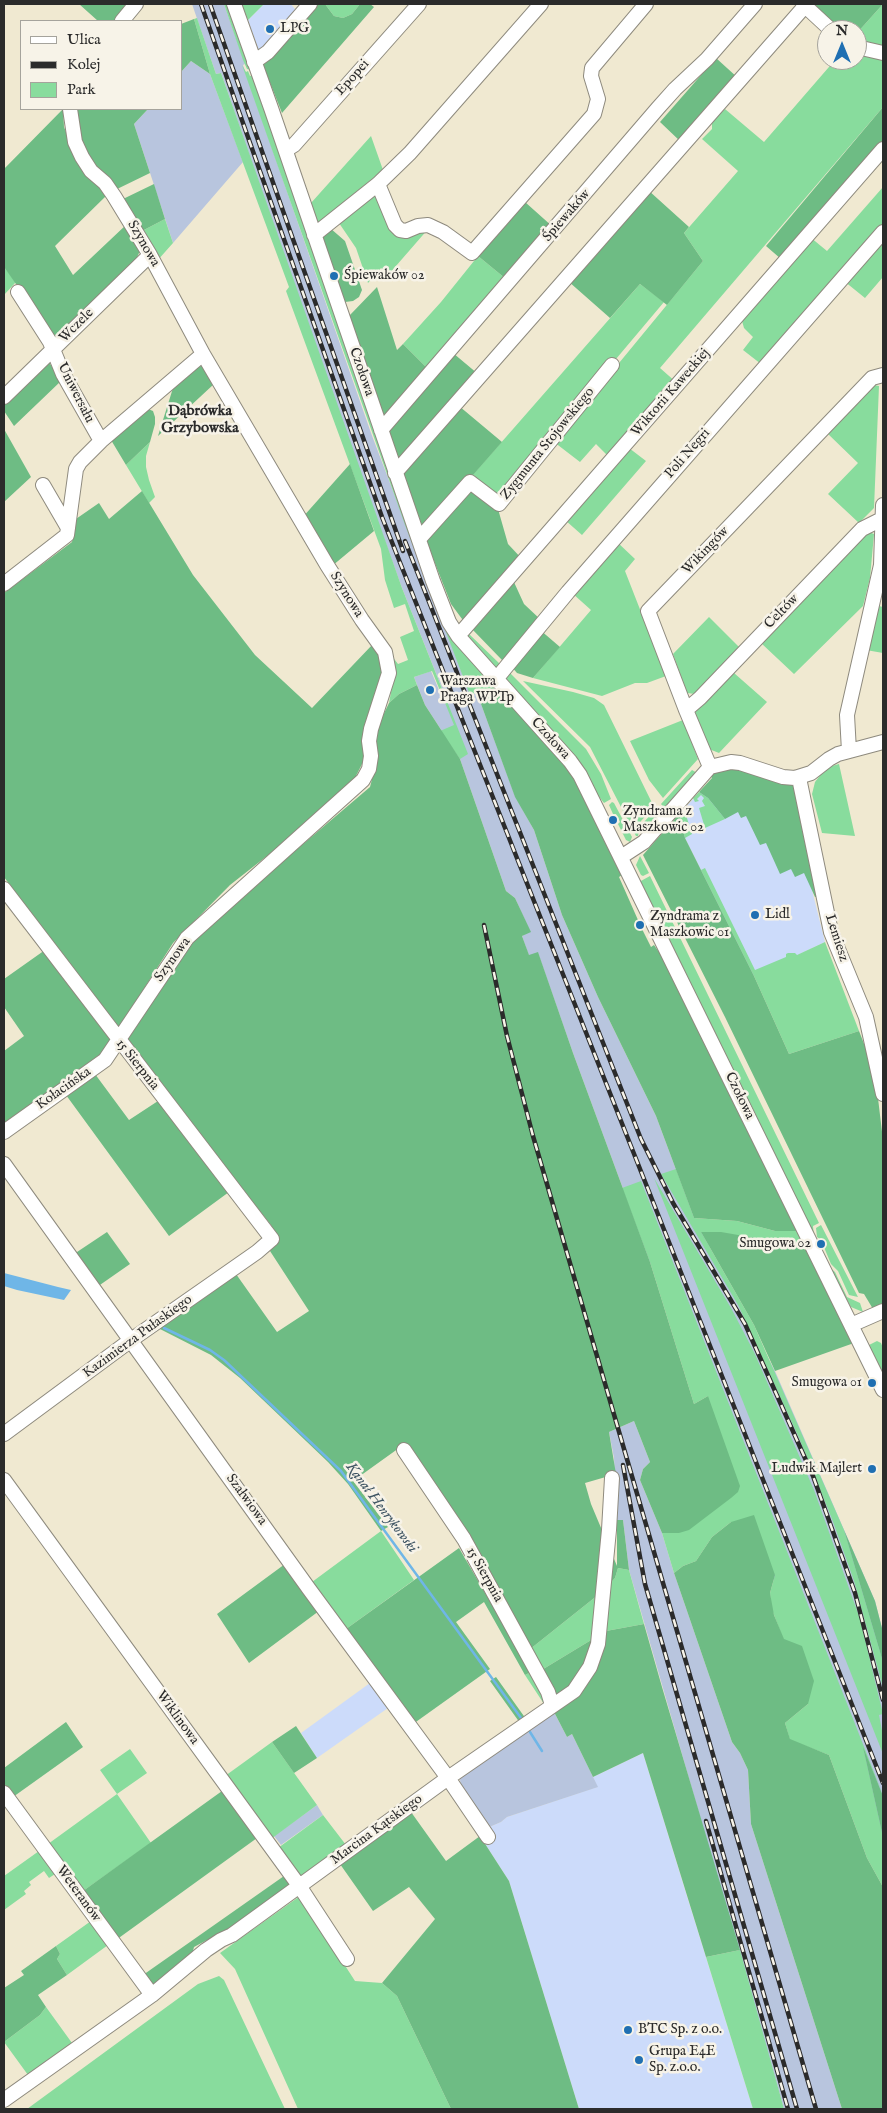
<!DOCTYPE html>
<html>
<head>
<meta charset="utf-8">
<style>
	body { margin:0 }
	#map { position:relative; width:887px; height:2113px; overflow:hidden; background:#f0e9d1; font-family:"IM FELL English",serif }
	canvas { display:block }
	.frame { position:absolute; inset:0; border:5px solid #2b2b2b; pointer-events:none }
	.legend { position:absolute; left:20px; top:20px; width:162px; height:90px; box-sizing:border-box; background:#f7f3e8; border:1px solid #a5a39c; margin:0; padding:6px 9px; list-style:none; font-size:15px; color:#2b2b2b }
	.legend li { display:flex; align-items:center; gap:10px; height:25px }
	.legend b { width:25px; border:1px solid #a5a39c }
	.north { position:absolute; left:817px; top:20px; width:50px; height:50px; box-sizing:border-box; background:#f7f3e8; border:1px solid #a5a39c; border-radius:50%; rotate:0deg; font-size:14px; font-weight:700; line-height:20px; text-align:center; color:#2b2b2b }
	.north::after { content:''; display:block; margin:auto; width:18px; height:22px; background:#1f6fb2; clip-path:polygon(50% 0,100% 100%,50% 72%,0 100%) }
</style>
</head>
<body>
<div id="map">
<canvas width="887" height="2113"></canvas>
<div class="frame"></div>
<ul class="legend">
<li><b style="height:6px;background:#fff"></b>Ulica</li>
<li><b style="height:6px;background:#2b2b2b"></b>Kolej</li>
<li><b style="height:14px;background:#88dc9d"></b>Park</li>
</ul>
<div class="north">N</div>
</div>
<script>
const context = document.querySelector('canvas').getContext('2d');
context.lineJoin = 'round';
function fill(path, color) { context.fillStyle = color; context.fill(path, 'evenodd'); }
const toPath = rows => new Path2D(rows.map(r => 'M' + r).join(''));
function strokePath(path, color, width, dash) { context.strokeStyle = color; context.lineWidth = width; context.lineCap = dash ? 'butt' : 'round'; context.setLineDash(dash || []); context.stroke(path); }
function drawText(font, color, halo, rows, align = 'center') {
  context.font = font + ' "IM FELL English",serif'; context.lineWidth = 5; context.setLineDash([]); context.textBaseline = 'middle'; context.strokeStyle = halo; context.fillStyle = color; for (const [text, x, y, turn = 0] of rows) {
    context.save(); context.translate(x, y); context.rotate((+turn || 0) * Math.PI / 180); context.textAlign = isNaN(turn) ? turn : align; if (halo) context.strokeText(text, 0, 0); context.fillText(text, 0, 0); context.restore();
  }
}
const built = toPath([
	[264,4,291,4,298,13,260,54,248,20],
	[715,776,807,870,825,942,754,976,685,838,679,814],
	[370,1683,388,1708,317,1758,301,1733],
	[643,1753,682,1880,753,2109,579,2109,509,1881,480,1836,487,1828,501,1822,507,1817,597,1787,593,1777]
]);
const industrial = toPath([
	[192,4,224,4,245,64,243,65,371,433,470,694,477,693,515,796,534,830,562,915,598,997,656,1116,694,1218,775,1371,875,1601,883,1632,883,1887,708,1396,650,1262,573,1053,538,953,529,956,522,936,530,931,515,898,506,891,460,759,425,705,414,677,431,671,444,702,447,701,402,588,342,422,221,73,216,74],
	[191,61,210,74,243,162,173,243,134,124,148,109,181,109,181,72],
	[634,1421,650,1462,643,1469,640,1480,662,1533,674,1573,732,1742,740,1753,748,1770,751,1824,842,2109,784,2109,629,1570,623,1520,617,1520,614,1458,609,1432],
	[553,1710,567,1737,572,1734,598,1787,507,1817,501,1822,487,1828,461,1794,460,1778],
	[317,1805,323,1815,281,1845,274,1836]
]);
const green = toPath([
	[224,4,229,4,252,70,247,69,243,60],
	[241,4,264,4,248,20],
	[325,4,360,4,352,14,343,18,334,16],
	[883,4,883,50,857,42,857,33],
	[197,18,216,74,221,73,402,588,468,754,460,759,440,731,454,725,432,671,414,677,417,685,399,694,389,703,394,676,389,652,398,664,408,660,400,637,414,631,405,604,394,608,385,580,381,549,286,291,289,287,210,74,194,19],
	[857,52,883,57,883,107,660,368,677,383,610,458,596,444,580,462,554,442,703,261,684,233,738,171,702,139,712,129,712,122,725,109,764,142,835,60,857,60],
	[242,65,246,72,248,71,250,76,254,75,445,628,495,686,470,695,405,525],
	[371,136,383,170,317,224,311,203],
	[883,187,883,230,847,262,761,364,743,350,753,337,744,328,742,321,810,237,827,251],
	[376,193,391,227,429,228,389,274,381,268,368,283,356,248,339,223],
	[165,219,173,243,157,261,142,231],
	[883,239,883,277,865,298,844,281],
	[478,256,506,279,430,371,403,344,441,302],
	[4,267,16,282,4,295],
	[640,284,664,302,525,467,499,496,471,477],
	[874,385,879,386,874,508,859,523,828,494,858,463,827,433],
	[150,442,146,456,146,467,149,480,155,497,149,503,126,465],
	[629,448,646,461,582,535,565,520],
	[869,532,874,534,870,578,863,606,794,674,761,643],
	[616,541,635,559,625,571,666,676,647,683,635,683,602,696,533,678,591,610,572,593],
	[875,605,883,607,883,653,866,650],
	[709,617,739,647,695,694,687,693,673,654],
	[467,632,502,666,494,668,467,636],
	[507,670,586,749,601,774,611,799,604,803,506,680],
	[734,673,767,702,719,753,709,749,695,712],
	[523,681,573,692,594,698,604,705,654,807,641,821,638,836,636,836,590,747],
	[683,720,698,759,663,798,649,780,630,741],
	[839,764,855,836,822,833,812,794,815,782,822,773,832,766],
	[692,770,699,774,665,809,661,804],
	[699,792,708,798,725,819,705,828,699,808,705,806,702,801,704,798,701,795,697,799,699,801,695,802,693,798],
	[612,802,614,803,632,837,630,842,626,840,618,824,620,822,616,814,613,814,609,805],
	[656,809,661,814,641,836,644,822],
	[681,812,686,815,692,834,685,838,679,814],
	[640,856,649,873,643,876,641,875,636,865],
	[705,868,755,970,786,957,786,954,788,953,795,953,797,955,825,942,859,1031,789,1054,754,976,701,870],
	[650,876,819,1223,813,1226,814,1238,639,882],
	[676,1169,694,1218,737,1221,775,1231,797,1230,790,1211,806,1244,784,1243,701,1232,754,1325,844,1530,883,1662,883,1688,854,1581,832,1519,799,1438,738,1305,661,1174],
	[654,1178,731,1308,754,1352,814,1490,860,1619,883,1714,879,1715,883,1736,883,1754],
	[641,1181,883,1795,864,1751,883,1837,883,1887,867,1858,829,1755,790,1740,785,1723,808,1704,771,1607,770,1593,775,1575,731,1522,712,1537,696,1561,683,1566,674,1573,662,1533,679,1533,708,1396,694,1404,650,1262,622,1188],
	[821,1225,858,1297,849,1295,838,1271,831,1264,821,1240,817,1237,816,1228],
	[827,1265,835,1272,847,1297,860,1303,863,1312,851,1307],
	[877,1341,881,1343,883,1348,883,1377,869,1345],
	[381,1531,414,1580,346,1629,312,1582],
	[618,1568,629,1570,644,1624,606,1631,540,1671,529,1650,603,1591,615,1578],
	[531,1672,548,1701,544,1704,525,1675],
	[272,1742,317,1805,271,1839,225,1776],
	[130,1749,147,1773,117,1794,151,1843,83,1891,48,1844,117,1794,100,1770],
	[323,1815,346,1845,300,1879,278,1848],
	[39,1851,55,1874,49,1878,44,1871,29,1882,31,1885,24,1891,26,1894,4,1910,4,1876],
	[300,1896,355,1981,382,1983,397,1996,451,2109,298,2109,235,1969,220,1953],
	[91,1921,108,1945,67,1975,57,1959,60,1954,56,1946],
	[740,1950,784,2109,753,2109,706,1957],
	[219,1976,224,1980,285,2109,27,2109,198,1984],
	[46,2007,72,2043,28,2075,4,2042,40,2015]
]);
const forest = toPath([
	[79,4,127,4,128,5,118,21,98,21],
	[314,4,325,4,334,16,343,18,352,14,360,4,370,4,374,7,282,113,263,65,274,56],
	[808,4,883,4,857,33,857,30,835,30],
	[194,19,210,74,191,61,181,72,181,24],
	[716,58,738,78,681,142,660,122],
	[883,107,883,145,781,259,766,246],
	[63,109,64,127,70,142,103,188,106,196,55,246,73,275,127,224,139,247,139,253,134,264,61,335,54,338,4,267,4,169],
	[75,109,148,109,134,124,150,173,113,191,99,174,81,142],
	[154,184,165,219,142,231,123,199],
	[648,190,689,227,684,233,703,261,667,305,640,284,610,318,568,281],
	[525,202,553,227,506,279,478,256],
	[330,228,345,241,362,290,359,297,353,301,345,302,320,234],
	[377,287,397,350,403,344,430,371,383,419,349,322,350,315],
	[453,353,478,374,400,462,386,429],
	[47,359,61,381,14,426,4,411,4,402],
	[202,366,214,384,158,436,173,388,192,367],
	[459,406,502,442,424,531,402,470],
	[148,409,153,411,155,417,155,424,150,442,126,465,111,440],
	[4,429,31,477,4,502],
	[350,464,374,531,332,566,302,518],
	[468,488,498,509,508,544,523,560,465,623,451,604,425,538],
	[142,491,193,575,255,655,312,708,373,644,386,668,364,760,355,778,286,841,230,885,173,943,117,1031,4,877,4,593,72,542,74,532,73,521,99,503,109,519],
	[513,580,524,604,541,620,502,660,471,628],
	[539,629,560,647,533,678,517,673,510,665],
	[417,685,425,705,460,759,506,891,515,898,531,932,522,936,529,955,538,952,573,1053,650,1262,694,1404,708,1396,740,1486,738,1492,731,1498,689,1530,679,1533,662,1533,640,1480,643,1469,650,1462,634,1421,609,1432,616,1474,585,1483,591,1504,617,1566,617,1520,623,1520,629,1570,618,1568,615,1578,603,1591,529,1650,468,1541,406,1443,353,1481,388,1527,381,1531,348,1484,328,1462,240,1378,211,1355,158,1328,236,1274,277,1332,309,1311,270,1251,277,1241,271,1225,129,1049,126,1040,172,970,194,941,241,897,370,787,376,764,375,743,378,726,389,703,399,694],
	[495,686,576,777,622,875,619,877,638,920,635,921,639,930,642,929,651,947,654,945,668,965,790,1211,797,1231,775,1231,737,1221,694,1218,656,1116,598,997,562,915,534,830,515,797,477,693],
	[739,768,795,786,819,897,815,897,804,873,795,877,791,869,780,874,766,843,760,845,746,816,741,818,738,812,725,819,708,798,699,792,712,778,710,775,712,773,719,770],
	[679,814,685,838,754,976,789,1054,859,1031,870,1059,877,1090,883,1140,883,1305,873,1309,864,1294,859,1293,725,1017,643,855],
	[45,950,110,1039,106,1050,4,1124,4,1051,24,1036,4,1007,4,979],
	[95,1074,129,1120,158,1101,229,1192,169,1236,66,1095],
	[107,1232,130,1264,97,1287,74,1254],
	[701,1232,721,1232,784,1243,806,1244,854,1343,775,1371,754,1325],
	[754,1515,775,1575,770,1593,774,1615,784,1639,802,1646,814,1681,808,1704,785,1723,790,1739,829,1755,867,1858,883,1887,883,2109,842,2109,751,1824,748,1770,740,1753,732,1742,674,1573,683,1566,696,1561,712,1537,731,1522],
	[844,1530,875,1601,883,1632,883,1662],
	[459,1548,531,1672,525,1675,484,1602,456,1622,490,1669,413,1724,346,1629],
	[285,1564,319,1611,249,1663,217,1614],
	[644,1624,662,1687,740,1950,706,1957,643,1753,593,1777,572,1734,567,1737,553,1710,540,1671,606,1631],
	[496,1677,526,1719,520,1723,490,1681],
	[66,1722,83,1747,13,1797,4,1783,4,1768],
	[296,1726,317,1758,294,1773,272,1742],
	[863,1747,883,1796,883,1837],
	[222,1791,257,1838,116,1940,83,1891],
	[411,1812,446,1861,480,1836,509,1881,579,2109,451,2109,397,1996,382,1983,435,1919,409,1887,373,1911,340,1864],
	[284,1876,290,1885,216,1939,207,1940,194,1947,192,1955,151,1987,143,1975],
	[56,1946,60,1954,57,1959,67,1975,38,1995,46,2007,40,2015,4,2042,4,1988,24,1975,21,1971]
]);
const water = toPath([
	[4,1273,58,1287,71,1290,64,1300,17,1290,4,1286]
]);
const stream = toPath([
	[164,1328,210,1350,224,1360,341,1471,521,1718],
	[530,1732,542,1751]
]);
const minor = toPath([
	[234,4,271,108,433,581,449,622,458,636,570,761,580,775,883,1390],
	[803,4,831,30],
	[122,21,136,4],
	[857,47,883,53],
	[254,62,268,52,310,4],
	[286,150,294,145,419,4],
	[378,184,395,225,400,230,406,231,418,226,428,225,443,232,472,253,594,114,598,99,591,76,592,68,646,4],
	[314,235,378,184,410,153,541,4],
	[18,292,50,342,63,374,101,441],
	[4,397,150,255],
	[381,430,658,108,675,89,707,59,755,4],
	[395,473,805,6],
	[43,485,68,528],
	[419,539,470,482,499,504,612,365],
	[4,584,67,535,76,469,80,462,101,441,203,354],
	[458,636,883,149],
	[497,678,568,592,883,232],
	[686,710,700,698,862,529,882,519],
	[849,751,847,715,881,565,883,505],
	[710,767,686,710,648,611,872,378,883,375],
	[799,778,831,932,866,1017,883,1094],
	[621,857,644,842,710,767,731,762,740,763,783,777,795,778,811,773,829,759,838,754,883,742],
	[4,889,272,1239,257,1252,131,1340,4,1434],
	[4,1132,105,1060,187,938,363,780,369,769,371,756,369,741,371,729,389,673,385,652,362,620,327,565,203,354,150,255,114,196,105,183,91,171,82,157,75,142,70,109],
	[4,1164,309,1589,448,1778,488,1837],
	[851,1325,883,1311],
	[404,1450,464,1539,548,1692,552,1705],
	[4,1480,300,1887,347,1959],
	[4,1793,152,1995],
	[4,2100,152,1995,206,1950,221,1940,232,1935,448,1778,574,1691,590,1667,598,1644,609,1530,612,1478]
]);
const rail = toPath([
	[201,4,382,517,883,1783],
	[210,4,403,551],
	[405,541,641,1139,673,1203,745,1324,813,1476,855,1593,883,1700],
	[484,925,507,1036,533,1136,816,2109],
	[623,1465,645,1584,797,2109],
	[706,1821,788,2109]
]);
const markers = [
	[270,29,5,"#1f6fb2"],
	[334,276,5,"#1f6fb2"],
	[430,690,5,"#1f6fb2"],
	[613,820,5,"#1f6fb2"],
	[755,915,5,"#1f6fb2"],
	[640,925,5,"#1f6fb2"],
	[821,1244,5,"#1f6fb2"],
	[872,1383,5,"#1f6fb2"],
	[872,1469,5,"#1f6fb2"],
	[628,2030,5,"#1f6fb2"],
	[639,2060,5,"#1f6fb2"]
];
const poiNames = [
	["LPG",280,29],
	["Śpiewaków 02",344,276],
	["Warszawa",440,682],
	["Praga WPTp",440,698],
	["Zyndrama z",623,812],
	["Maszkowic 02",623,828],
	["Lidl",765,915],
	["Zyndrama z",650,917],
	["Maszkowic 01",650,933],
	["Smugowa 02",811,1244,"right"],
	["Smugowa 01",862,1383,"right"],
	["Ludwik Majlert",862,1469,"right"],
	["BTC Sp. z o.o.",638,2030],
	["Grupa E4E",649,2052],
	["Sp. z.o.o.",649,2068]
];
const streetNames = [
	["Epopei",353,78,-48],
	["Śpiewaków",567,216,-49],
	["Szynowa",143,244,60],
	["Wczele",77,326,-45],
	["Czołowa",361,372,71],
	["Uniwersału",75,393,63],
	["Wiktorii Kaweckiej",671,393,-49],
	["Zygmunta Stojowskiego",548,444,-51],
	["Poli Negri",688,454,-49],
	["Wikingów",706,551,-46],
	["Szynowa",346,595,58],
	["Celtów",782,612,-46],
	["Czołowa",550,739,48],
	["Lemiesz",836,938,72],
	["Szynowa",173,960,-54],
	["15 Sierpnia",137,1065,52],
	["Kołacińska",64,1089,-35],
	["Czołowa",739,1096,64],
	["Kazimierza Pułaskiego",138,1337,-36],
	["Szałwiowa",246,1500,54],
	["15 Sierpnia",484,1575,61],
	["Wiklinowa",177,1718,54],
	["Marcina Kątskiego",377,1830,-36],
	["Weteranów",78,1894,54]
];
const neighbourhoodNames = [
	["Dąbrówka",200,412],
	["Grzybowska",200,429]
];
const waterNames = [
	["Kanał Henrykowski",381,1508,53]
];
fill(built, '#ccdbfa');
fill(industrial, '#b8c5de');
fill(green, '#88dc9d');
fill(forest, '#6ebc84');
fill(water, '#6fb6e7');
strokePath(stream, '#6fb6e7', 2.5);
strokePath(minor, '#8e8a7e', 16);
strokePath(minor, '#fff', 14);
strokePath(rail, '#2b2b2b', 4.5);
strokePath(rail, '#f7f3e8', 2.5, [8]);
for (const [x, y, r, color] of markers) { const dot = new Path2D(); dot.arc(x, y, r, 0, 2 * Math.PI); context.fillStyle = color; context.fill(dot); strokePath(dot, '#f7f3e8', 2); }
drawText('14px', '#2b2b2b', '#f7f3e8', poiNames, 'left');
drawText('14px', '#2b2b2b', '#f7f3e8', streetNames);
drawText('bold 15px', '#2b2b2b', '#f7f3e8', neighbourhoodNames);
drawText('italic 15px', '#3f5563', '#f7f3e8', waterNames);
</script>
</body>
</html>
